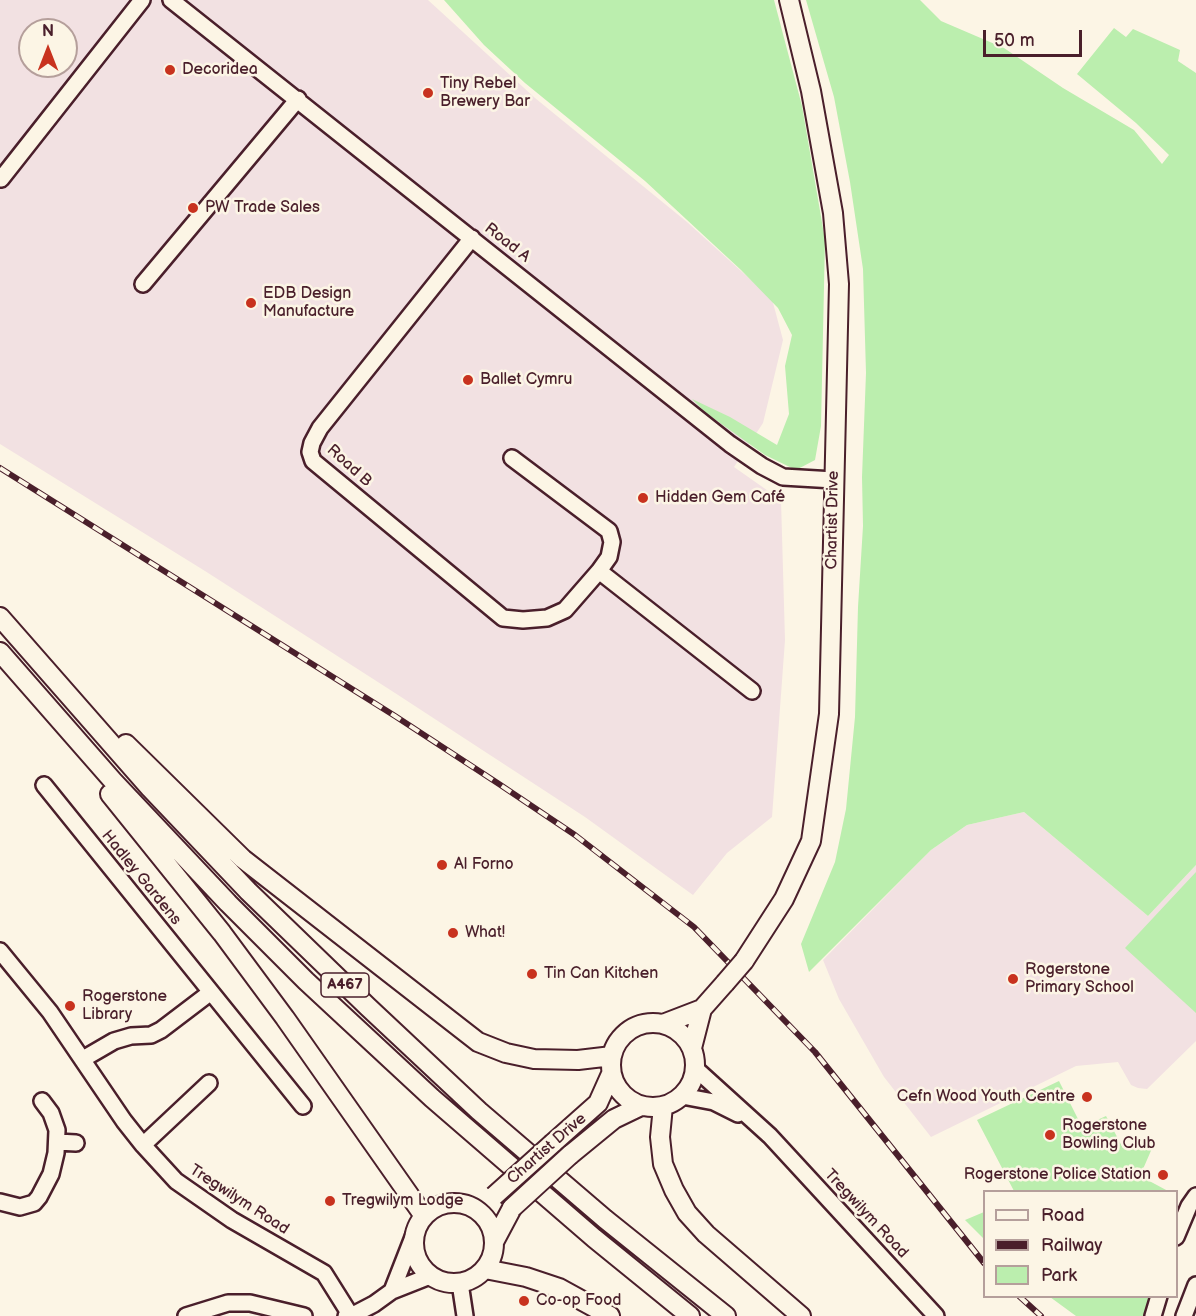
<!DOCTYPE html>
<html>
<head>
<meta charset="utf-8">
<style>
	body { margin:0 }
	#map { position:relative; width:1196px; height:1316px; overflow:hidden; background:#fcf5e5; font-family:"Balsamiq Sans",sans-serif }
	canvas { display:block }
	.legend { position:absolute; left:983px; top:1190px; width:195px; height:108px; box-sizing:border-box; background:#fcf5e5; border:2px solid #b59f9b; margin:0; padding:8px 10px; list-style:none; font-size:18px; color:#4a1f2b }
	.legend li { display:flex; align-items:center; gap:12px; height:30px }
	.legend b { width:30px; border:2px solid #b59f9b }
	.north { position:absolute; left:18px; top:18px; width:60px; height:60px; box-sizing:border-box; background:#fcf5e5; border:2px solid #b59f9b; border-radius:50%; rotate:0deg; font-size:16px; font-weight:700; line-height:24px; text-align:center; color:#4a1f2b }
	.north::after { content:''; display:block; margin:auto; width:21px; height:27px; background:#c8321e; clip-path:polygon(50% 0,100% 100%,50% 72%,0 100%) }
	.scale { position:absolute; left:983px; top:30px; width:99px; height:27px; box-sizing:border-box; border:3px solid #4a1f2b; border-top:0; padding-left:8px; font-size:18px; line-height:21px; white-space:nowrap; color:#4a1f2b; -webkit-text-stroke:4px #fcf5e5; paint-order:stroke }
</style>
</head>
<body>
<div id="map">
<canvas width="1196" height="1316"></canvas>
<ul class="legend">
<li><b style="height:8px;background:#fcf5e5"></b>Road</li>
<li><b style="height:8px;background:#4a1f2b"></b>Railway</li>
<li><b style="height:16px;background:#bbeeae"></b>Park</li>
</ul>
<div class="north">N</div>
<div class="scale">50 m</div>
</div>
<script>
const context = document.querySelector('canvas').getContext('2d');
context.lineJoin = 'round';
function fill(path, color) { context.fillStyle = color; context.fill(path, 'evenodd'); }
const toPath = rows => new Path2D(rows.map(r => 'M' + r).join(''));
function strokePath(path, color, width, dash) { context.strokeStyle = color; context.lineWidth = width; context.lineCap = dash ? 'butt' : 'round'; context.setLineDash(dash || []); context.stroke(path); }
function drawText(font, color, halo, rows, align = 'center') {
  context.font = font + ' "Balsamiq Sans",sans-serif'; context.lineWidth = 5; context.setLineDash([]); context.textBaseline = 'middle'; context.strokeStyle = halo; context.fillStyle = color; for (const [text, x, y, turn = 0] of rows) {
    context.save(); context.translate(x, y); context.rotate((+turn || 0) * Math.PI / 180); context.textAlign = isNaN(turn) ? turn : align; if (halo) context.strokeText(text, 0, 0); context.fillText(text, 0, 0); context.restore();
  }
}
const built = toPath([
	[0,0,428,0,535,98,687,222,772,299,783,340,763,423,734,467,781,500,785,640,772,817,727,853,693,895,585,817,395,693,205,571,0,444],
	[30,30,66,30,66,66,30,66],
	[1024,812,1148,916,1196,865,1196,1041,1147,1089,1138,1088,1131,1085,1118,1062,1076,1066,931,1137,884,1077,839,999,823,960,931,850,967,825]
]);
const green = toPath([
	[444,0,774,0,802,106,825,240,821,426,815,460,796,470,765,455,706,413,692,399,730,417,777,445,789,414,785,366,792,335,778,308,741,270,645,181,525,83,484,45],
	[806,0,920,0,941,21,1004,48,1063,88,1134,130,1162,164,1169,155,1136,123,1077,74,1114,28,1126,37,1133,29,1180,50,1178,61,1196,73,1196,865,1148,916,1024,812,967,825,931,850,809,972,801,944,835,862,846,809,855,717,858,607,863,526,862,477,866,373,863,269,850,182,834,97],
	[1196,872,1196,1013,1125,948],
	[1059,1081,1082,1127,1106,1116,1123,1148,1145,1137,1153,1146,1140,1176,1168,1191,1014,1191,977,1120],
	[984,1212,984,1239,965,1220],
	[1050,1297,1150,1297,1145,1316,1076,1316]
]);
const minor = toPath([
	[171,0,730,444,762,466,783,477,834,480],
	[1,179,142,0],
	[472,238,320,428,312,443,310,452,313,461,503,618,523,620,547,618,565,610,599,571],
	[143,284,298,99],
	[512,458,609,531,612,542,609,557,599,571,752,691],
	[44,785,303,1106],
	[0,951,50,1012,124,1121,143,1145,176,1181,232,1220,324,1273,351,1316],
	[83,1059,114,1041,131,1036,151,1035,161,1030,211,992],
	[696,1069,770,1136,936,1316],
	[682,1096,714,1102,738,1114],
	[57,1142,76,1143],
	[143,1145,209,1083],
	[0,1202,20,1207,34,1203,39,1197,51,1174,56,1153,57,1130,51,1113,42,1101],
	[1176,1237,1189,1206,1196,1196],
	[460,1283,465,1316],
	[392,1291,417,1227],
	[186,1316,228,1303,250,1303,304,1316],
	[346,1316,351,1316,374,1304,392,1291,430,1276],
	[1153,1316,1159,1296],
	[1184,1316,1196,1285]
]);
const major = toPath([
	[0,617,150,788,248,891,368,1007,479,1111,605,1219,726,1316],
	[0,652,113,781,228,903,306,981,432,1098,594,1238,690,1316],
	[126,744,243,859,478,1042,506,1053,534,1059,578,1060,612,1056],
	[110,794,222,933,285,1018,424,1216],
	[744,961,784,899,811,841,829,714,839,284,833,213,811,91,789,0],
	'611 1065a42 42 0 1 1 84 0a42 42 0 1 1-84 0Z',
	[663,1024,702,1009],
	[692,1048,702,1009,725,983],
	[663,1106,660,1137,663,1164,674,1190,687,1213,706,1234,801,1316],
	[553,1143,598,1103,611,1074],
	[570,1155,614,1119,641,1106],
	'414 1243a40 40 0 1 1 80 0a40 40 0 1 1-80 0Z',
	[495,1240,512,1208],
	[485,1269,526,1277,559,1288,610,1316]
]);
const rail = toPath([
	[0,468,395,716,499,784,575,835,694,927,815,1052,984,1263],
	[1019,1296,1041,1316]
]);
const majorBridge = toPath([
	[725,983,744,961],
	[494,1196,553,1143],
	[512,1208,570,1155]
]);
const markers = [
	[170,70,6,"#c8321e"],
	[428,93,6,"#c8321e"],
	[193,208,6,"#c8321e"],
	[251,303,6,"#c8321e"],
	[468,380,6,"#c8321e"],
	[643,498,6,"#c8321e"],
	[442,865,6,"#c8321e"],
	[453,933,6,"#c8321e"],
	[532,974,6,"#c8321e"],
	[1013,979,6,"#c8321e"],
	[70,1006,6,"#c8321e"],
	[1087,1097,6,"#c8321e"],
	[1050,1135,6,"#c8321e"],
	[1163,1175,6,"#c8321e"],
	[330,1201,6,"#c8321e"],
	[524,1301,6,"#c8321e"]
];
const shields = [
	[345,985,48]
];
const shieldNames = [
	["A467",345,985]
];
const poiNames = [
	["Decoridea",182,70],
	["Tiny Rebel",440,84],
	["Brewery Bar",440,102],
	["PW Trade Sales",205,208],
	["EDB Design",263,294],
	["Manufacture",263,312],
	["Ballet Cymru",480,380],
	["Hidden Gem Café",655,498],
	["Al Forno",454,865],
	["What!",465,933],
	["Rogerstone",1025,970],
	["Primary School",1025,988],
	["Tin Can Kitchen",544,974],
	["Rogerstone",82,997],
	["Library",82,1015],
	["Cefn Wood Youth Centre",1075,1097,"right"],
	["Rogerstone",1062,1126],
	["Bowling Club",1062,1144],
	["Rogerstone Police Station",1151,1175,"right"],
	["Tregwilym Lodge",342,1201],
	["Co-op Food",536,1301]
];
const streetNames = [
	["Road A",507,243,38],
	["Road B",349,466,42],
	["Chartist Drive",833,520,-89],
	["Hadley Gardens",141,878,51],
	["Chartist Drive",547,1149,-41],
	["Tregwilym Road",239,1200,33],
	["Tregwilym Road",866,1214,47]
];
fill(built, '#f2e1e2');
fill(green, '#bbeeae');
strokePath(minor, '#4a1f2b', 20);
strokePath(major, '#4a1f2b', 22);
strokePath(minor, '#fcf5e5', 15);
strokePath(major, '#fcf5e5', 18);
strokePath(rail, '#4a1f2b', 6);
strokePath(rail, '#fcf5e5', 4, [11]);
strokePath(majorBridge, '#4a1f2b', 22, []);
strokePath(majorBridge, '#fcf5e5', 18);
for (const [x, y, r, color] of markers) { const dot = new Path2D(); dot.arc(x, y, r, 0, 2 * Math.PI); context.fillStyle = color; context.fill(dot); strokePath(dot, '#fcf5e5', 2); }
for (const [x, y, w] of shields) { const box = new Path2D(); box.roundRect(x - w / 2, y - 12, w, 24, 4.5); context.fillStyle = '#fcf5e5'; context.fill(box); strokePath(box, '#4a1f2b', 1.5); }
drawText('bold 15px', '#4a1f2b', null, shieldNames);
drawText('16px', '#4a1f2b', '#fcf5e5', poiNames, 'left');
drawText('16px', '#4a1f2b', '#fcf5e5', streetNames);
</script>
</body>
</html>
